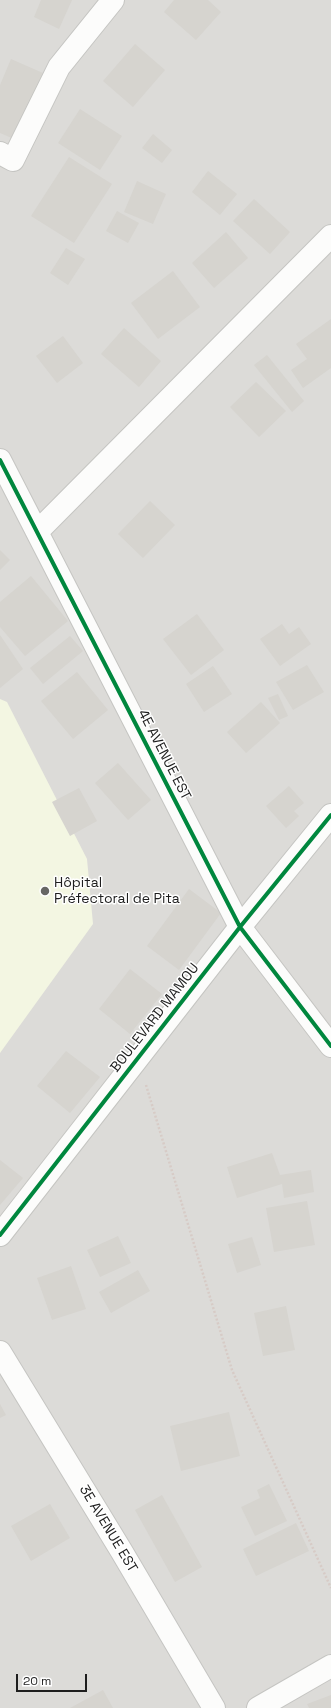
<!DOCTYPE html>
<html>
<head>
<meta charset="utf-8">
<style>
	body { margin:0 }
	#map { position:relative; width:331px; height:1708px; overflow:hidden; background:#edece6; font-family:"Space Grotesk",sans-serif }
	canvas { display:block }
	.scale { position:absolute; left:16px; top:1674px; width:71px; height:18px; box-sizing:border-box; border:2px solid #1e1e1e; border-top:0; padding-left:5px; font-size:12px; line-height:14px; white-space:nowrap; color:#1e1e1e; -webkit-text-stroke:3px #fff; paint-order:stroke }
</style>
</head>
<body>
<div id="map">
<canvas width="331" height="1708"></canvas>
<div class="scale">20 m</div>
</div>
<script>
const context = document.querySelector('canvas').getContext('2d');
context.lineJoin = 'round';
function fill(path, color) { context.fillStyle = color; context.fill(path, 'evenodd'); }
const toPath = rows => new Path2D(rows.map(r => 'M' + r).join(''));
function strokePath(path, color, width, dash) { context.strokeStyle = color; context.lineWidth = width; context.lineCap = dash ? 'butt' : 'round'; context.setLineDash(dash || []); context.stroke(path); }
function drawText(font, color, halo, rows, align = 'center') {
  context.font = font + ' "Space Grotesk",sans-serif'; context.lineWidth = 3; context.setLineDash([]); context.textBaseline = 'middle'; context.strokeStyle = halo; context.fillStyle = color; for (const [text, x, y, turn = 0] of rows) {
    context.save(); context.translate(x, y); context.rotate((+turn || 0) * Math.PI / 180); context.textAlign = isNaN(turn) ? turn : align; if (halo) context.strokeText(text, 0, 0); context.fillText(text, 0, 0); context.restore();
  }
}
const residential = toPath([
	[0,0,331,0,331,1708,0,1708]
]);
const education = toPath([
	[0,699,7,702,87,859,93,924,0,1053]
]);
const building = toPath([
	[41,0,72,0,59,29,34,17],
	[174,0,208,0,221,12,196,40,164,12],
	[135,44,165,70,133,107,103,81],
	[11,59,43,73,14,139,0,133,0,85],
	[80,109,122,136,100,170,58,143],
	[153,134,172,150,162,163,142,148],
	[69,157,112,184,74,243,31,216],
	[208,171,237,194,220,215,192,192],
	[137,181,166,194,153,224,124,212],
	[254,199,290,232,270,254,233,221],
	[117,211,139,223,128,243,106,231],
	[226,232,248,258,214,288,192,263],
	[66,248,85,259,68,285,50,273],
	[173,271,200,307,158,339,131,303],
	[331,319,331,368,303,388,291,370,307,359,296,344],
	[124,328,161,361,139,387,101,354],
	[63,336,83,363,57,383,36,356],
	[267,355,304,401,292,412,254,365],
	[256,382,286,411,259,437,230,407],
	[150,501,175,525,143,558,118,534],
	[0,550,10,560,0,570],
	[31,576,68,621,25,656,0,627,0,602],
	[197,614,224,650,191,675,163,639],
	[282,624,289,634,299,627,311,644,280,666,260,639],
	[0,635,23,669,0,688],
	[70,636,83,651,43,684,30,668],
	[307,665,324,692,293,710,276,682],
	[213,666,232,694,204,712,186,684],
	[77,672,108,710,73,739,41,701],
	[278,694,288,716,279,720,268,698],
	[261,702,280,723,246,753,227,732],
	[118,763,151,800,128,820,95,783],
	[289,786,304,803,294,811,299,816,286,828,266,806],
	[79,788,97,821,70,836,52,802],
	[189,889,221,913,179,970,147,946],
	[130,969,162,994,130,1034,99,1009],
	[66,1051,100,1077,70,1113,37,1086],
	[272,1153,280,1175,311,1170,314,1192,284,1198,282,1184,237,1198,227,1167],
	[0,1160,23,1178,0,1205],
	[307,1201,315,1245,274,1252,266,1208],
	[118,1236,131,1263,100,1277,87,1250],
	[252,1237,261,1265,237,1273,228,1244],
	[71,1266,86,1309,52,1320,37,1278],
	[138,1270,150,1291,111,1313,99,1292],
	[286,1306,295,1350,263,1356,254,1313],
	[0,1404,6,1415,0,1418],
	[229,1412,240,1456,181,1471,170,1426],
	[269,1484,287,1521,255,1536,241,1507,260,1498,257,1490],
	[162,1495,202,1567,175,1582,135,1510],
	[50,1504,70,1538,31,1561,11,1526],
	[296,1523,309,1551,256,1576,243,1549],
	[103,1690,113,1708,70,1708],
	[331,1695,331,1708,309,1708,307,1704]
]);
const path = toPath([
	[146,1085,232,1370,331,1588]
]);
const street = toPath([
	[0,153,13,160,59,67,113,0],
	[0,460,240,927,331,1046],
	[37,532,331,236],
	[0,1235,240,927,331,815],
	[0,1352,122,1552,214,1708],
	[258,1708,331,1666]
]);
const cycleway = toPath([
	[0,460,240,927,331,1046],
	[0,1235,240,927,331,815]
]);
const markers = [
	[45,891,5,"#666664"]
];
const streetNames = [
	["4E AVENUE EST",164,755,63],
	["BOULEVARD MAMOU",155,1018,-52],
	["3E AVENUE EST",108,1529,59]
];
const poiNames = [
	["Hôpital",54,883],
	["Préfectoral de Pita",54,899]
];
fill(residential, '#dcdbd8');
fill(education, '#f3f6e2');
fill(building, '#d6d4cf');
strokePath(street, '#c5c5c2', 24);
strokePath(path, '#d7cbc6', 2.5, [2, 2]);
strokePath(street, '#fcfcfb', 22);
strokePath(cycleway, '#00873e', 4);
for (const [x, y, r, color] of markers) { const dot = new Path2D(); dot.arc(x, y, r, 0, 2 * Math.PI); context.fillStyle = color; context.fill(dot); strokePath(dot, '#fff', 1.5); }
drawText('14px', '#1e1e1e', '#fff', streetNames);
drawText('14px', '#1e1e1e', '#fff', poiNames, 'left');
</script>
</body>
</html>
